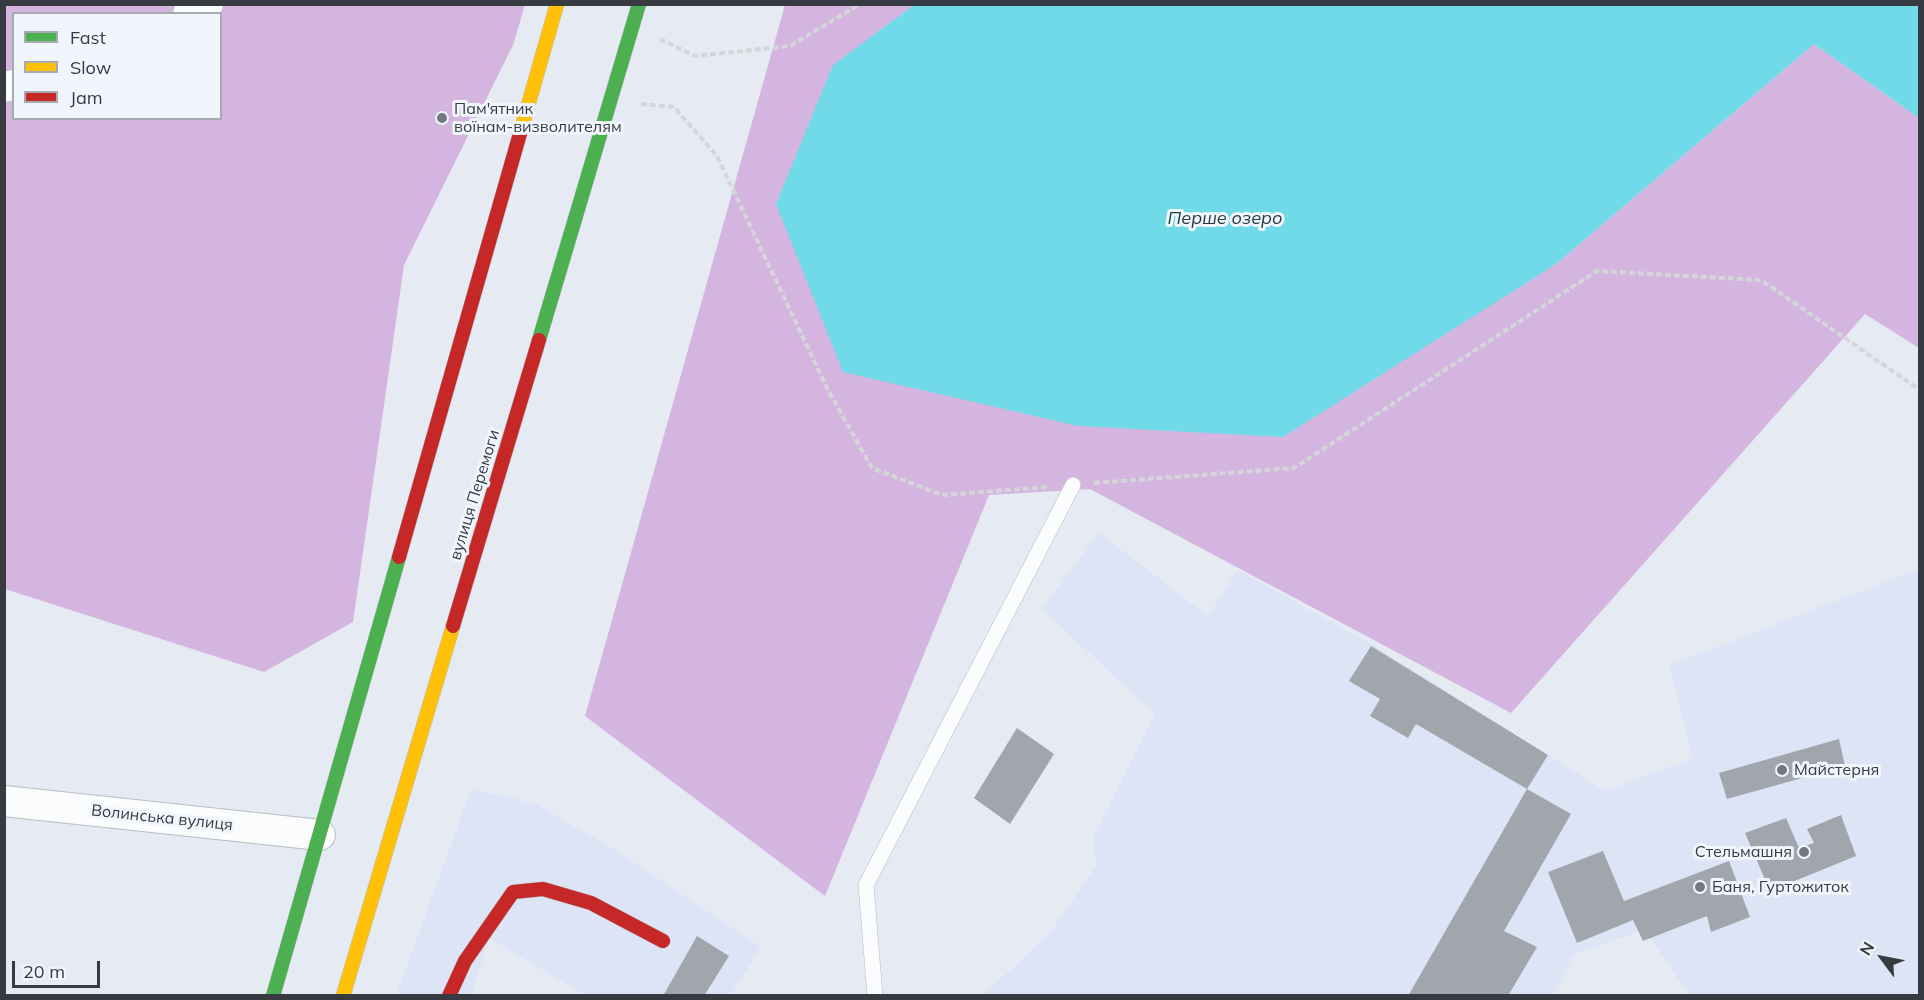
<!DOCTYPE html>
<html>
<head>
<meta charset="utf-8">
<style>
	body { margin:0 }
	#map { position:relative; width:1924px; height:1000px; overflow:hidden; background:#e5eaf3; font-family:Mulish,sans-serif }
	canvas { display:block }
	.frame { position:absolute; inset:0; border:6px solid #373b41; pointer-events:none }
	.legend { position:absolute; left:12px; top:12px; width:210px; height:108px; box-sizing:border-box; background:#f1f5fc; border:2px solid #a7abb1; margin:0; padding:8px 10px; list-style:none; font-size:18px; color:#373b41 }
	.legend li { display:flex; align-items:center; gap:12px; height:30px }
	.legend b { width:30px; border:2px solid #a7abb1 }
	.north { position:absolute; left:1852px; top:928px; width:60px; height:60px; -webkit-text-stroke:4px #f1f5fc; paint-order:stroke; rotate:302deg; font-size:16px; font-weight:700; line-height:24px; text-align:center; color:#373b41 }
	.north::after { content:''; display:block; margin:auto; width:21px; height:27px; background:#373b41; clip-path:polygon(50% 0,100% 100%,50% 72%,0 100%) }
	.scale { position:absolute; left:12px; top:961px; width:88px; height:27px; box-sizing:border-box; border:3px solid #373b41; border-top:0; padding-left:8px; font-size:18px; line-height:21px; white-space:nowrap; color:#373b41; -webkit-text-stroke:4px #f1f5fc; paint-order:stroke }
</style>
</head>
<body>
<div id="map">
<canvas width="1924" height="1000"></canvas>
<div class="frame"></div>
<ul class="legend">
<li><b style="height:8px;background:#4caf50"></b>Fast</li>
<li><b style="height:8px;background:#ffc107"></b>Slow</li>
<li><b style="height:8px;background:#c62828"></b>Jam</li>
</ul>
<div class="north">N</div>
<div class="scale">20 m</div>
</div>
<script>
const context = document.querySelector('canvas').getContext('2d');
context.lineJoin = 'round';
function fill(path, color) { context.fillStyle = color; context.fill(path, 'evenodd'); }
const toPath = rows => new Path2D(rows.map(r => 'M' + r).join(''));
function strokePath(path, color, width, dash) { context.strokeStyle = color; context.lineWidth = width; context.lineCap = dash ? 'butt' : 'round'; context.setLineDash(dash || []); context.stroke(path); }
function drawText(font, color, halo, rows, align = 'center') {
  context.font = font + ' Mulish,sans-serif'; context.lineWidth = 6; context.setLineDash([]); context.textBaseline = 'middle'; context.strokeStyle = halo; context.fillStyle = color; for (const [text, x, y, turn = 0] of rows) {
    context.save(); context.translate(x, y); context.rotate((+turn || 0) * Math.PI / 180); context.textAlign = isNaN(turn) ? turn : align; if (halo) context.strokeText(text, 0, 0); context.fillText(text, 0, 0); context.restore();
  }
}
const built = toPath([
	[1099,533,1208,616,1238,570,1373,645,1605,791,1693,758,1670,665,1919,569,1919,995,1689,995,1645,929,1573,955,1553,995,979,996,1011,970,1050,933,1097,865,1093,840,1155,714,1042,609],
	[471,790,505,796,537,805,617,851,761,947,731,995,586,996,489,938,471,995,396,996]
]);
const forest = toPath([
	[5,5,525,5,513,45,404,265,353,622,264,672,5,589],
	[14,14,220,14,220,118,14,118],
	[785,5,914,5,833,66,1556,264,1814,44,1919,118,1919,348,1865,314,1511,713,1090,489,989,495,825,896,585,716]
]);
const water = toPath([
	[914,5,1919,5,1919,118,1814,44,1556,264,1283,437,1078,426,843,372,776,204,833,65]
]);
const building = toPath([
	[1371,646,1548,755,1527,789,1416,724,1408,738,1370,716,1380,699,1349,681],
	[1017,728,1054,754,1010,824,974,798],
	[1839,739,1845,766,1727,799,1719,773],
	[1527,789,1571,814,1504,931,1537,947,1508,996,1408,996],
	[1841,815,1856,856,1770,891,1745,833,1786,818,1799,848,1814,843,1807,829],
	[1603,851,1624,901,1729,861,1750,917,1711,932,1707,916,1643,941,1633,920,1577,943,1548,872],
	[697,936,729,956,704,996,663,996]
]);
const path = toPath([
	[660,39,695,56,790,46,860,4],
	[641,104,674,107,717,156,827,388,872,468,942,495,1048,487],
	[1094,483,1294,468,1597,271,1761,280,1920,390]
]);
const lane = toPath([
	[875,996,866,885,1073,485]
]);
const street = toPath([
	[188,14,208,4],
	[4,87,14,85],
	[4,801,320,835]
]);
const fast = toPath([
	[539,340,639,4],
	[273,996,399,557]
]);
const slow = toPath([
	[521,130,557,4],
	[343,996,453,626]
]);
const jam = toPath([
	[399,557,521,130],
	[453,626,539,340],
	[449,996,465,961,513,892,543,889,591,903,663,941]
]);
const markers = [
	[442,118,6,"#74787f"],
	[1782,770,6,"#74787f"],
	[1804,852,6,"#74787f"],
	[1700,887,6,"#74787f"]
];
const poiNames = [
	["Пам'ятник",454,109],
	["воїнам-визволителям",454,127],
	["Майстерня",1794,770],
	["Стельмашня",1792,852,"right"],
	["Баня, Гуртожиток",1712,887]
];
const streetNames = [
	["вулиця Перемоги",475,495,-73],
	["Волинська вулиця",162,818,6]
];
const waterNames = [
	["Перше озеро",1225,219]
];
fill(built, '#dce4f6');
fill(forest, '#d4b5e0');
fill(water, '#70dae8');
fill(building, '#a1a6ad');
strokePath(lane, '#b9bdc4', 16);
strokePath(street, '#b9bdc4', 32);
strokePath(fast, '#b9bdc4', 15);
strokePath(slow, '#b9bdc4', 15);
strokePath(jam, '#b9bdc4', 15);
strokePath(path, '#d5d6da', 4, [6, 3]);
strokePath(lane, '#fbfcfd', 15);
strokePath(street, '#fbfcfd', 30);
strokePath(fast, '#4caf50', 14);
strokePath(slow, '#ffc107', 14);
strokePath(jam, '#c62828', 14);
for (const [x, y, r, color] of markers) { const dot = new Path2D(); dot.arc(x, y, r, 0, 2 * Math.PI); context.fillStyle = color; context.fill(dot); strokePath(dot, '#f1f5fc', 2); }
drawText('16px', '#373b41', '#f1f5fc', poiNames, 'left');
drawText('16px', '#373b41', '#f1f5fc', streetNames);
drawText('italic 18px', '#243d40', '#f1f5fc', waterNames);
</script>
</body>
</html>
